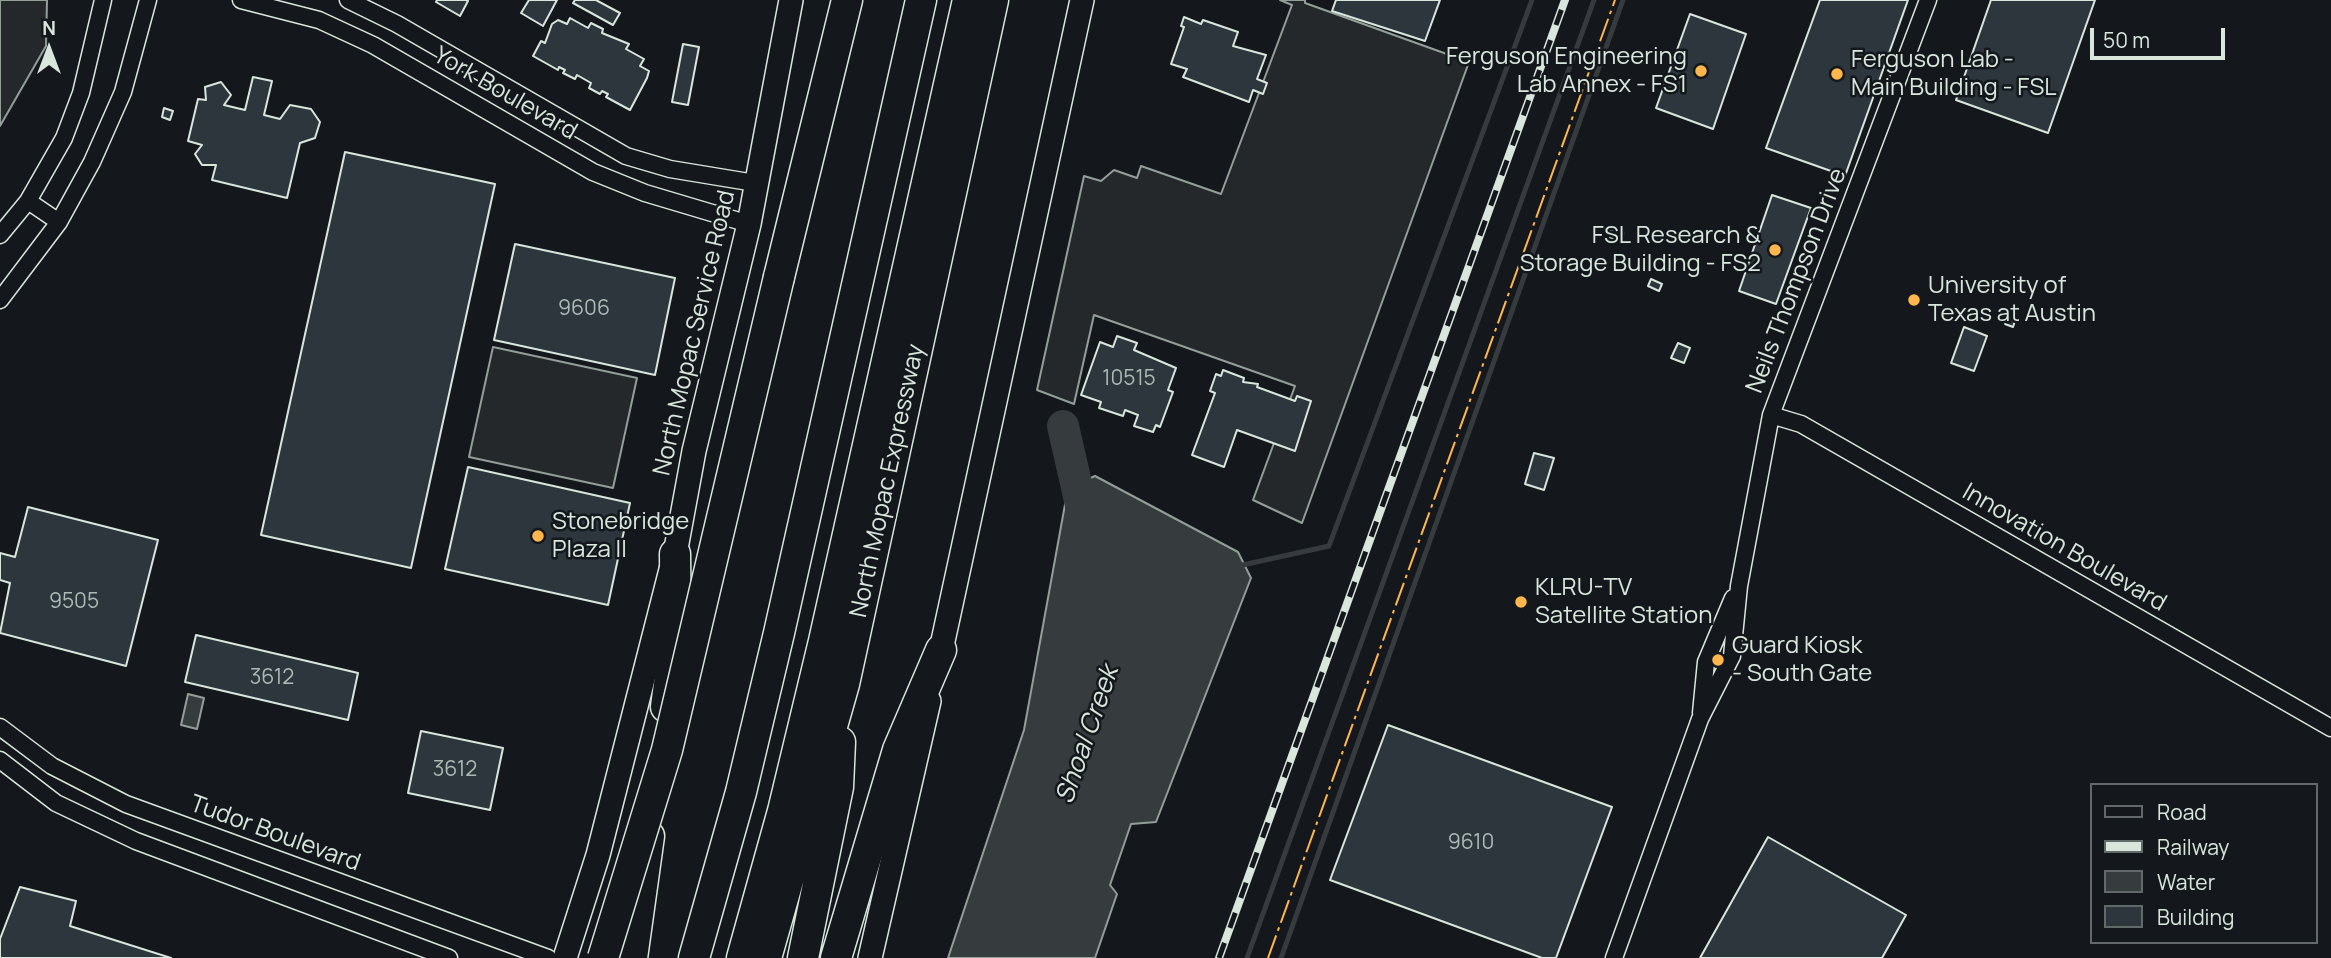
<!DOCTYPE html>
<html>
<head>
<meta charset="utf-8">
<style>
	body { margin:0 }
	#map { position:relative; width:2331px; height:958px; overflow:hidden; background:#14181c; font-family:Manrope,sans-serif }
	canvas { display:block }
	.legend { position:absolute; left:2090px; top:783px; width:228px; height:161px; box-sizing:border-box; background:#14181c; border:2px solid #626a69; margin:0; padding:9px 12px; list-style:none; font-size:21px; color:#d8e6dc }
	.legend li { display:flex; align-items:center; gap:14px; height:35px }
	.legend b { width:35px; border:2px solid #626a69 }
	.north { position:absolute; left:14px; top:14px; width:70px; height:70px; -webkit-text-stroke:5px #14181c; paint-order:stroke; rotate:0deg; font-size:19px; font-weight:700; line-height:28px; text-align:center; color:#d8e6dc }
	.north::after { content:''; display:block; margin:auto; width:24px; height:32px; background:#d8e6dc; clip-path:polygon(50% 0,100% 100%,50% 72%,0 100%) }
	.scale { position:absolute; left:2090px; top:28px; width:135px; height:32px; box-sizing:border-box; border:4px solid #d8e6dc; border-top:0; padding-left:9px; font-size:21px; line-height:24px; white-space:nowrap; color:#d8e6dc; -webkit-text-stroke:5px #14181c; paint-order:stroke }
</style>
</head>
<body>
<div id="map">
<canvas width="2331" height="958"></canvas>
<ul class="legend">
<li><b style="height:9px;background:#14181c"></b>Road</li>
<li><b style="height:9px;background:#d8e6dc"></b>Railway</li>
<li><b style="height:19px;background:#363b3e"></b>Water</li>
<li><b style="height:19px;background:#2c363c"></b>Building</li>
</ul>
<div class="north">N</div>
<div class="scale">50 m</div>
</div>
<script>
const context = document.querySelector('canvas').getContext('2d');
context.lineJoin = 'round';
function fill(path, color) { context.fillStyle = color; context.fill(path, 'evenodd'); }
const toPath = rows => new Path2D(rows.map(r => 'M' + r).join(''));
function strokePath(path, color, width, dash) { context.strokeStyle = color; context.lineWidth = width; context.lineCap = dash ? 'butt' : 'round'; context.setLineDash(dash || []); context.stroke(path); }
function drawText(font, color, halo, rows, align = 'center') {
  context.font = font + ' Manrope,sans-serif'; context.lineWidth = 5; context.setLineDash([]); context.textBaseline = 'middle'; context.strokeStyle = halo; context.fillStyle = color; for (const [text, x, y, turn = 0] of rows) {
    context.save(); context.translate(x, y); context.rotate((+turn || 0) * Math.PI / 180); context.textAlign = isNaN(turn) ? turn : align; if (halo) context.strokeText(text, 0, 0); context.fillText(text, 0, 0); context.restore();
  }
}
const parking = toPath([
	[0,0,47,0,46,46,0,126,0,0],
	[1280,0,1305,0,1305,3,1469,62,1302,523,1253,500,1295,386,1094,315,1074,404,1037,390,1084,176,1101,181,1114,170,1137,178,1141,166,1221,194,1292,5,1280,0],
	[493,347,637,378,613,488,469,457,493,347]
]);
const water = toPath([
	[1095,476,1238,552,1251,578,1156,822,1131,824,1110,885,1117,894,1095,958,948,958,1024,730,1068,488,1095,476],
	[188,694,204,698,197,729,181,725,188,694]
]);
const stream = toPath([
	[1238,566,1329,546,1532,0],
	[1247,958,1594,0],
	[1281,958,1623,0]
]);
const river = toPath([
	[1063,426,1086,527]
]);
const building = toPath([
	[437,0,466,0,468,1,460,16,436,2,437,0],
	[529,0,557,0,543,26,521,13,529,0],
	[575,0,596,0,620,13,613,25,573,3,575,0],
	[1336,0,1440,0,1425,41,1332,11,1336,0],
	[1820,0,1908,0,1845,176,1766,148,1820,0],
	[1991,0,2095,0,2048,133,1956,100,1991,0],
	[1690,14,1746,34,1713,129,1656,108,1690,14],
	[1184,17,1201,24,1203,20,1238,32,1233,46,1266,55,1257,79,1267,83,1263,94,1253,90,1249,102,1183,77,1187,69,1171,64,1184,27,1181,26,1184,17],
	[570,18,588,28,591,23,603,29,602,33,629,44,626,49,644,59,640,66,649,71,647,78,630,110,606,97,608,94,602,91,600,94,589,88,591,83,577,75,575,79,563,73,565,70,559,67,558,70,533,56,541,41,545,43,552,24,558,20,567,24,570,18],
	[683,44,699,47,688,105,672,102,683,44],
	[253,77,272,81,264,115,280,119,290,105,311,109,320,122,315,138,300,143,287,198,212,180,216,165,202,165,195,154,202,145,188,141,198,99,206,100,205,87,221,82,231,95,224,105,245,110,253,77],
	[164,108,173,111,170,120,162,117,164,108],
	[345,152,495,184,411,568,261,535,345,152],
	[1772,195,1811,208,1776,304,1739,291,1772,195],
	[1611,229,1624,233,1622,241,1608,237,1611,229],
	[515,244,675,278,655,375,494,340,515,244],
	[1651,279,1662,284,1659,291,1648,286,1651,279],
	[2009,315,2016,318,2013,327,2005,324,2009,315],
	[1964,327,1987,336,1974,371,1951,363,1964,327],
	[1117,336,1137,343,1134,350,1176,368,1168,390,1173,392,1160,427,1156,425,1153,432,1134,426,1138,415,1125,410,1123,416,1099,408,1101,402,1081,395,1100,342,1113,347,1117,336],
	[1678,343,1690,348,1684,363,1671,358,1678,343],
	[1223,370,1244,378,1243,382,1258,384,1257,387,1295,401,1297,396,1311,401,1295,451,1237,430,1224,467,1192,455,1215,393,1210,391,1216,374,1221,376,1223,370],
	[1534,453,1554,458,1544,490,1525,484,1534,453],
	[468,467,630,503,608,605,445,569,468,467],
	[28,507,158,540,126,666,0,633,10,583,0,580,0,553,15,557,28,507],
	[1521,596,1527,600,1522,609,1516,605,1521,596],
	[196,635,358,673,348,720,185,682,196,635],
	[1718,655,1722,657,1719,666,1714,664,1718,655],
	[1388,725,1612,807,1556,958,1542,958,1330,880,1388,725],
	[421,731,503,748,490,810,408,793,421,731],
	[1768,837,1906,915,1882,958,1700,958,1768,837],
	[20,887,76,901,70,926,171,958,0,958,0,939,20,887]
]);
const minor = toPath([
	[241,0,319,20,373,45,593,172,645,193,749,224],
	[348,0,397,24,626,156,670,169,755,183],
	[28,201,59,222],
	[0,235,28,201,64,138,81,93,103,0],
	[0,300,59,222,92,162,123,92,148,0],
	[1771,415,1801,424,2331,728],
	[1701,713,1706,662,1733,598],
	[0,727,52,766,126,804,548,958],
	[0,760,56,803,136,841,449,958],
	[1614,958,1700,719,1732,656,1739,586,1771,415,1928,0]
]);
const secondary = toPath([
	[938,664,1082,0],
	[565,958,598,855,675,554,694,451,749,224,791,0],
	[870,958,929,701]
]);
const motorway = toPath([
	[779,277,847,0],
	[666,707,676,632,675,554],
	[632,958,649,836],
	[694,958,741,792,779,633,921,0],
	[742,958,783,811,824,641,968,0],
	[766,958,844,684,993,0],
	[803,958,838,787,840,742],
	[836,958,898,750,941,650]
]);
const rail = toPath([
	[1219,958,1565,0]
]);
const motorwayBridge = toPath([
	[603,958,667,750,779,277]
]);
const power = toPath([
	[1268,958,1615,0]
]);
const markers = [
	[1701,71,7,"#ffb74d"],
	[1837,74,7,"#ffb74d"],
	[1775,250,7,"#ffb74d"],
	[1914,300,7,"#ffb74d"],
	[538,536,7,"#ffb74d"],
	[1521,602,7,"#ffb74d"],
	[1718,660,7,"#ffb74d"]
];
const numberNames = [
	["9606",584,309],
	["10515",1129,379],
	["9505",74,602],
	["3612",272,678],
	["3612",455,770],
	["9610",1471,843]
];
const poiNames = [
	["Ferguson Engineering",1687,57,"right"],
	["Lab Annex - FS1",1687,85,"right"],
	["Ferguson Lab -",1851,60],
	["Main Building - FSL",1851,88],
	["FSL Research &",1761,236,"right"],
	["Storage Building - FS2",1761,264,"right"],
	["University of",1928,286],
	["Texas at Austin",1928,314],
	["Stonebridge",552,522],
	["Plaza II",552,550],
	["KLRU-TV",1535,588],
	["Satellite Station",1535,616],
	["Guard Kiosk",1732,646],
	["- South Gate",1732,674]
];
const streetNames = [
	["York Boulevard",505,94,30],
	["Neils Thompson Drive",1797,281,-69],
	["North Mopac Service Road",695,333,-77],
	["North Mopac Expressway",888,481,-78],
	["Innovation Boulevard",2064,548,30],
	["Tudor Boulevard",275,834,20]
];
const waterNames = [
	["Shoal Creek",1088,735,-71]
];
fill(parking, '#24282b');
strokePath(parking, '#939e99', 2);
fill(water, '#363b3e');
strokePath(water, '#939e99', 2);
strokePath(stream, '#363b3e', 5);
strokePath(river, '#363b3e', 32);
fill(building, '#2c363c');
strokePath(building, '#d8e6dc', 2);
strokePath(minor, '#d8e6dc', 19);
strokePath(secondary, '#d8e6dc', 26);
strokePath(motorway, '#d8e6dc', 33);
strokePath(minor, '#14181c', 16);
strokePath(secondary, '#14181c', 23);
strokePath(motorway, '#14181c', 30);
strokePath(rail, '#d8e6dc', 8);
strokePath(rail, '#14181c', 5, [16]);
strokePath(motorwayBridge, '#d8e6dc', 33, []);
strokePath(motorwayBridge, '#14181c', 30);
strokePath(power, '#ffb74d', 2, [24, 5, 3.5, 5]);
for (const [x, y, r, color] of markers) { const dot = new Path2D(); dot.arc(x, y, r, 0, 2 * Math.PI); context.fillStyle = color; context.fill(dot); strokePath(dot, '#14181c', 2.5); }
drawText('21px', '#adbab4', null, numberNames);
drawText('24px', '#d8e6dc', '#14181c', poiNames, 'left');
drawText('24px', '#d8e6dc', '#14181c', streetNames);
drawText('italic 26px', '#d8e6dc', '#14181c', waterNames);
</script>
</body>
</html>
